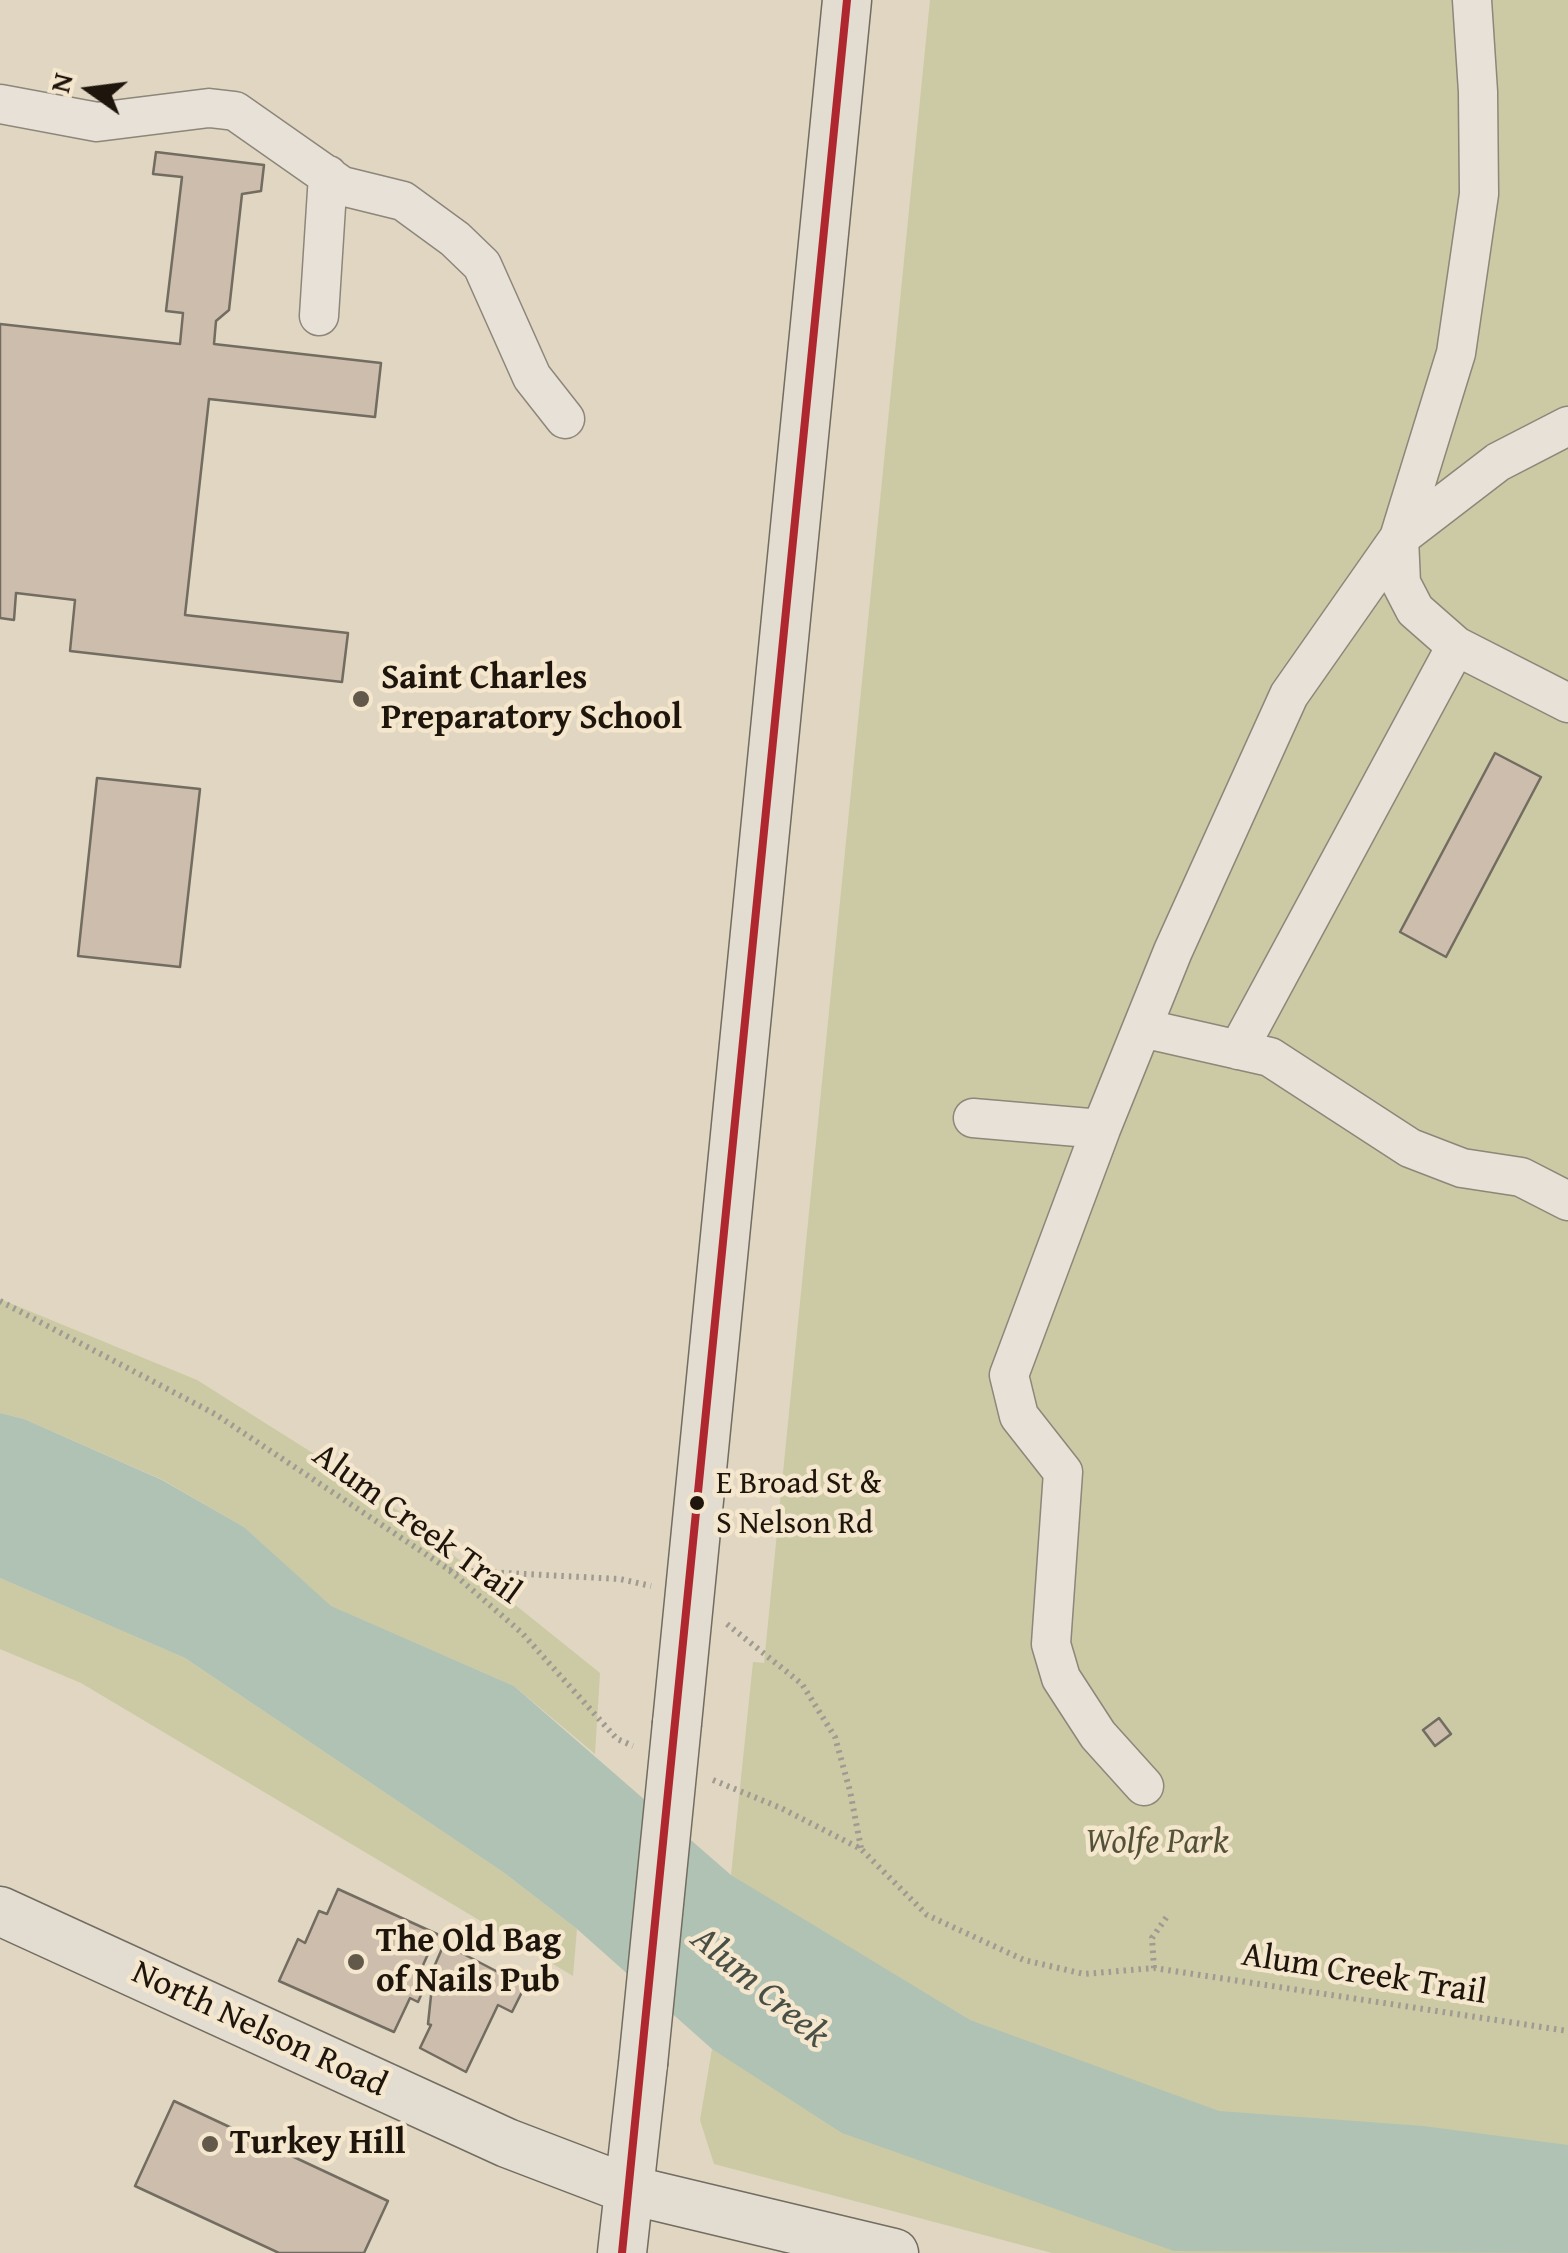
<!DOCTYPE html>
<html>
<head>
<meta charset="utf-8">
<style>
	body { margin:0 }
	#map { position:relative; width:1568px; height:2253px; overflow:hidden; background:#e1d6c1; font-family:"Gentium Book Plus",serif }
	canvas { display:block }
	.north { position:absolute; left:40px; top:40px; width:100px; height:100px; -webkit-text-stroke:8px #f5e7ce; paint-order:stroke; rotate:284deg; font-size:28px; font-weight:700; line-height:40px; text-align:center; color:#1e150c }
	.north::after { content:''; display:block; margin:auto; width:35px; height:45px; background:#1e150c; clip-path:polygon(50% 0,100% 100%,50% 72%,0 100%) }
</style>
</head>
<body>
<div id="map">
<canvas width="1568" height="2253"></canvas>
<div class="north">N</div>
</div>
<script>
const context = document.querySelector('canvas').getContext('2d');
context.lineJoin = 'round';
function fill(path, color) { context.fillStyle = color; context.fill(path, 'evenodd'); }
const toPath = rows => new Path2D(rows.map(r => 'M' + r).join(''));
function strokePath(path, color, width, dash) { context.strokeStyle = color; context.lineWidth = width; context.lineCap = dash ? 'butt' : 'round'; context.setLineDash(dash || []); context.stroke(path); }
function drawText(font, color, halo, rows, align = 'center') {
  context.font = font + ' "Gentium Book Plus",serif'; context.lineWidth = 9; context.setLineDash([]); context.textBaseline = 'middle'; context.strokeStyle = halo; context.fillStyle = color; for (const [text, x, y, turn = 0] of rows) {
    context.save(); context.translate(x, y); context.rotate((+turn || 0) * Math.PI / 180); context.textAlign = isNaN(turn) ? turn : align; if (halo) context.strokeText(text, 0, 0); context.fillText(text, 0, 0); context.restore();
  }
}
const green = toPath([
	[930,0,1568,0,1568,2253,1052,2253,714,2164,700,2120,712,2049,724,2056,742,1882,731,1875,753,1662,764,1663],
	[0,1299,197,1380,376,1493,600,1673,595,1754,514,1686,330,1606,244,1527,163,1480,24,1419,0,1413],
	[0,1578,185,1658,503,1872,577,1929,573,1976,81,1683,0,1649]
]);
const water = toPath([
	[0,1413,24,1419,162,1480,244,1527,331,1606,514,1686,731,1875,970,2020,1219,2111,1423,2126,1568,2145,1568,2253,1174,2251,842,2133,712,2049,577,1929,503,1872,185,1658,0,1578]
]);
const building = toPath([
	[156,152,264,165,261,191,242,194,229,310,216,321,214,344,381,363,375,417,209,399,185,615,348,633,342,682,70,651,75,600,16,593,14,620,0,618,0,324,180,344,183,313,166,311,182,177,153,174,156,152],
	[1495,753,1541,777,1446,957,1400,932,1495,753],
	[97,778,200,789,180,967,78,956,97,778],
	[1439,1718,1451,1734,1435,1746,1423,1730,1439,1718],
	[338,1889,437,1934,415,1983,425,1986,418,2002,410,1998,394,2032,279,1981,298,1939,305,1943,319,1911,327,1914,338,1889],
	[444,1944,525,1986,512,2012,498,2005,466,2072,420,2048,431,2025,428,2024,434,1967,444,1944],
	[174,2101,388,2201,364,2253,279,2253,135,2186,174,2101]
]);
const path = toPath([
	[0,1301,215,1414,448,1569,522,1633,617,1739,633,1746],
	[449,1570,620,1579,651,1586],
	[727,1624,802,1684,835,1737,850,1791,861,1848],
	[713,1780,781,1808,861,1849,927,1915,1024,1960,1084,1974,1154,1968,1568,2031],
	[1154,1968,1152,1938,1168,1915]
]);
const minor = toPath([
	[0,104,97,122,209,108,235,111,342,186,403,201,455,239,482,265,532,377,565,419],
	[319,316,328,175],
	[1456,646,1568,703],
	[1142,1028,1270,1057,1410,1148,1462,1168,1521,1177,1568,1201],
	[1238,1050,1456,646,1415,610,1401,583,1399,538,1456,353,1479,194,1478,92,1472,0],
	[973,1118,1101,1129],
	[1144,1786,1098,1735,1061,1678,1051,1644,1063,1472,1019,1416,1009,1375,1101,1129,1173,951,1289,695,1399,538,1498,462,1568,426]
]);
const major = toPath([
	[677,1723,847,0],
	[0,1911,507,2143,630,2190,894,2253],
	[622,2253,643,2064]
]);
const majorBridge = toPath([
	[643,2064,677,1723]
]);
const bus1 = toPath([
	[622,2253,847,0]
]);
const markers = [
	[361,699,10,"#62594b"],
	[697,1503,9,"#1e150c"],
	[356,1962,10,"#62594b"],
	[210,2144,10,"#62594b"]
];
const busNames = [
	["E Broad St &",716,1485],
	["S Nelson Rd",716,1525]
];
const poiNames = [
	["Saint Charles",381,679],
	["Preparatory School",381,719],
	["The Old Bag",376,1942],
	["of Nails Pub",376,1982],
	["Turkey Hill",230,2144]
];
const streetNames = [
	["Alum Creek Trail",416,1525,36],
	["Alum Creek Trail",1364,1975,9],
	["North Nelson Road",259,2030,25]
];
const parkNames = [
	["Wolfe Park",1157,1843]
];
const waterNames = [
	["Alum Creek",759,1988,40]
];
fill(green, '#cbcaa4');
fill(water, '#afc2b4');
fill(building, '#ccbdad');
strokePath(building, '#726c61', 2.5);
strokePath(minor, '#8d867a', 41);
strokePath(major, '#726c61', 51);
strokePath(path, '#a09b92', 6, [2.5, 5]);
strokePath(minor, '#e7e1d7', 38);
strokePath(major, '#e3dcd0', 48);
strokePath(majorBridge, '#726c61', 51, []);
strokePath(majorBridge, '#e3dcd0', 48);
strokePath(bus1, '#af272f', 8);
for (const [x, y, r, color] of markers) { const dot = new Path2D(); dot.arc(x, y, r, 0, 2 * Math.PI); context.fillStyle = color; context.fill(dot); strokePath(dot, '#f5e7ce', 4); }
drawText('32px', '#1e150c', '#f5e7ce', busNames, 'left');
drawText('bold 35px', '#1e150c', '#f5e7ce', poiNames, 'left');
drawText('35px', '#1e150c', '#f5e7ce', streetNames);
drawText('italic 35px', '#545139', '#f5e7ce', parkNames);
drawText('italic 38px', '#494f45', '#f5e7ce', waterNames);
</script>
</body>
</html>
